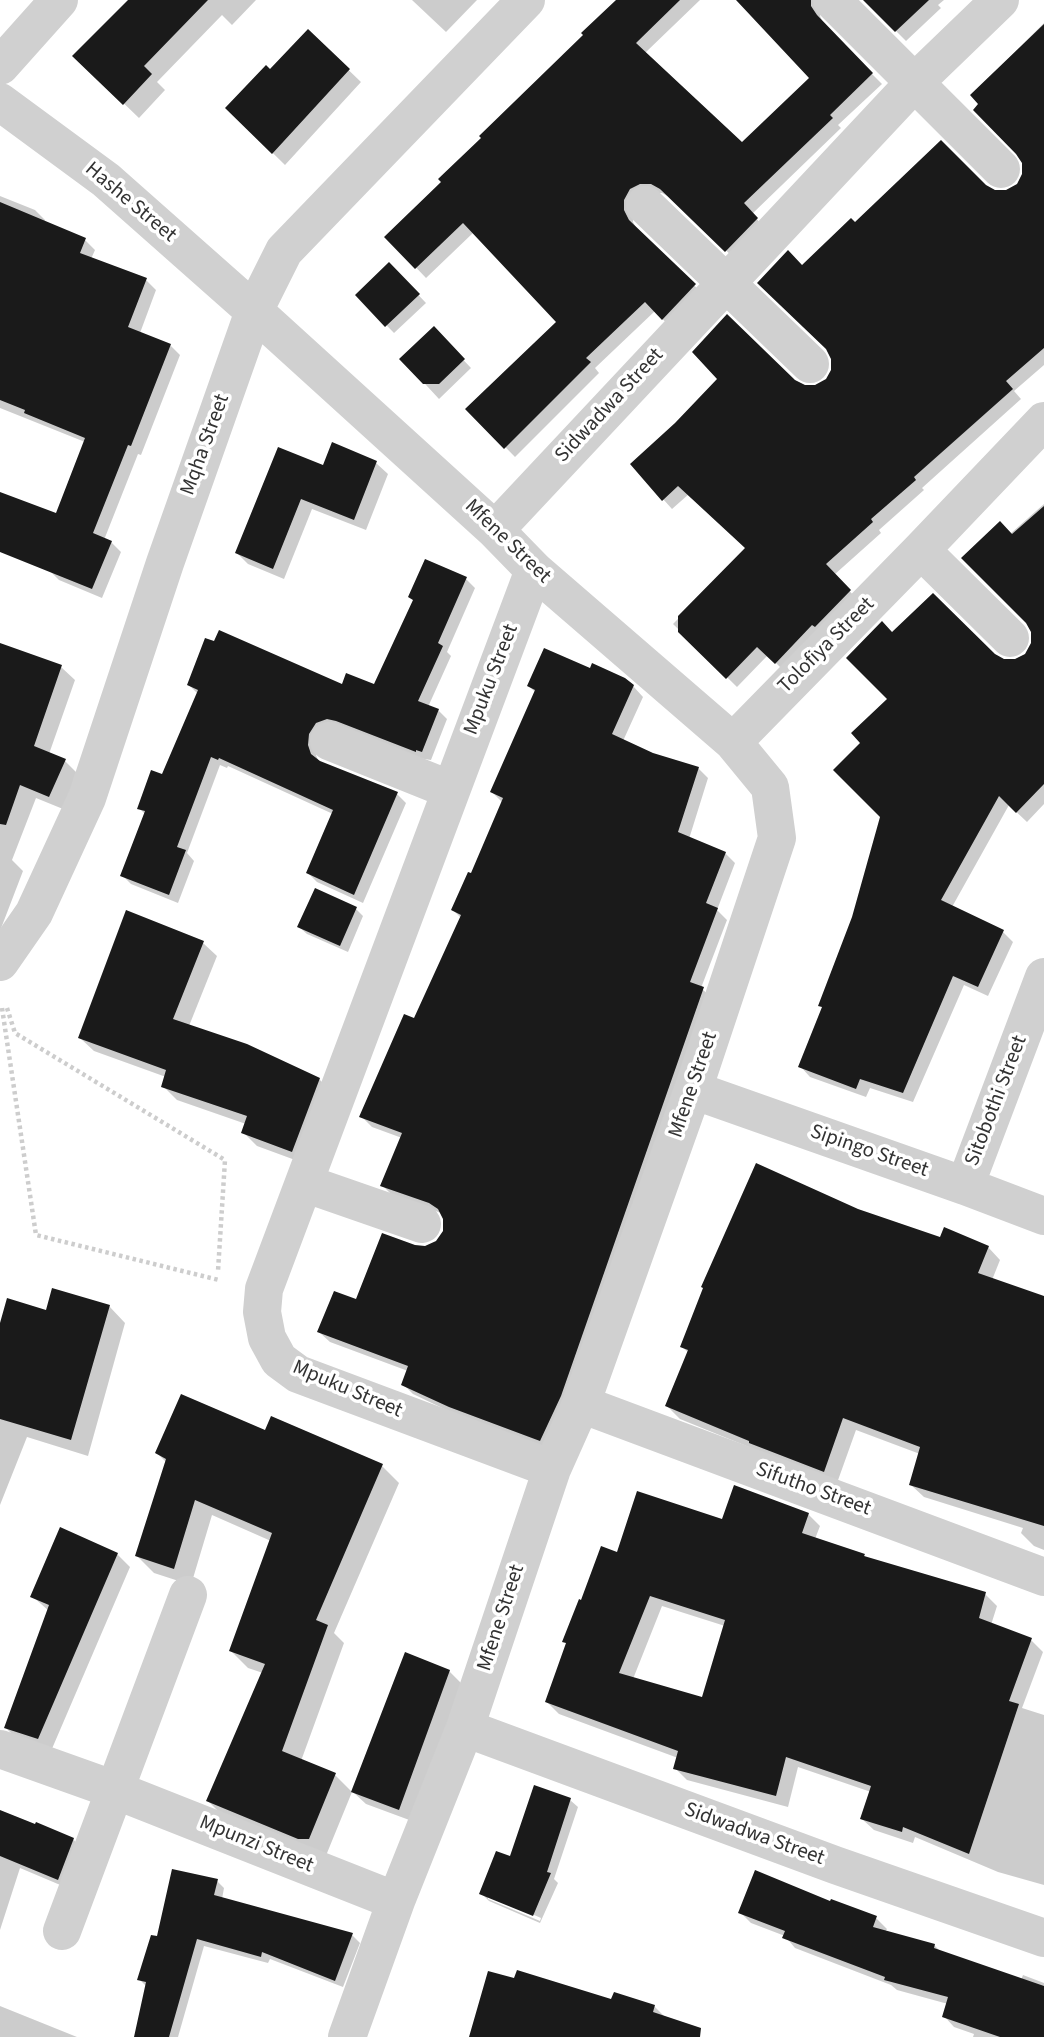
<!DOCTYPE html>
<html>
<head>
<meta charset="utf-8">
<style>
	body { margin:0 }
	canvas { display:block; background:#fff }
</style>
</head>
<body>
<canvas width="1044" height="2037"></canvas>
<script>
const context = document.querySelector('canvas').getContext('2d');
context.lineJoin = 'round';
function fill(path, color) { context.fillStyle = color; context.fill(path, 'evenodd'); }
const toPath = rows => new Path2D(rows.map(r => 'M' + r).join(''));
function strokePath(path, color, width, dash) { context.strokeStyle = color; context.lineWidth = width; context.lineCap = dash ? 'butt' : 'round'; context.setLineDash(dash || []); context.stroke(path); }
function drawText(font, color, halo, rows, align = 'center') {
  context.font = font + ' "Source Sans 3",sans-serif'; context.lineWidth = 7; context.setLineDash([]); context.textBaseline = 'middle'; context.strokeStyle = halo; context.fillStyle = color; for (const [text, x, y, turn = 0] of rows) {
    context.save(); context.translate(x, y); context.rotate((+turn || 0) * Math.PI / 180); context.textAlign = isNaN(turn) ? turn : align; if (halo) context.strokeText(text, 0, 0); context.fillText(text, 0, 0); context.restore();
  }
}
const shadow = toPath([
	[129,0,256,0,232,25,222,15,157,82,165,90,139,118,89,70],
	[412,0,477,0,446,32],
	[619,0,700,0,645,53,742,144,812,78,749,0,822,0,820,16,825,27,882,84,838,125,841,128,752,214,766,229,736,260,671,198,662,193,650,193,633,209,633,222,638,231,704,295,672,329,655,311,595,368,599,373,515,457,468,409,559,322,474,232,426,278,387,237,444,182],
	[865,0,944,0,938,5,941,8,906,41],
	[1044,23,1044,365,1014,391,1021,399,922,488,924,490,879,530,881,533,834,575,859,601,785,672,768,655,737,687,673,624,747,549,689,494,672,509,663,499,676,425,719,379,794,382,805,387,816,387,827,380,833,370,833,358,802,267,855,224,985,186,994,192,1006,192,1018,185,1024,174,1024,162,972,95],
	[308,31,361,82,285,165,227,108,270,72],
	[0,196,35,210,45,220,44,223,85,240,95,250,91,259,146,280,156,290,140,333,170,345,180,355,141,455,138,454,104,540,111,542,121,552,102,598,59,580,49,570,0,544,0,493,57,515,85,442,0,408],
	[389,264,426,303,394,333,357,295],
	[434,329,471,368,439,399,402,359],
	[333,445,376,463,388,474,366,530,312,509,284,579,248,564,237,553,324,467],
	[1044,504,1044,804,1027,822,1009,805,952,907,1003,932,1013,942,988,996,964,985,913,1102,870,1088,866,1097,810,1077,801,1067,823,1008,853,917,882,816,863,743,889,699,892,634,994,655,1003,661,1016,661,1027,654,1033,645,1033,632,1010,534],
	[426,561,466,579,475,588,447,652,451,656,428,707,438,710,447,719,431,760,317,743,316,755,319,762,397,794,406,803,363,903,317,882,308,873,333,814,228,766,227,768,220,765,187,853,194,861,178,903,131,884,122,875,146,815,139,808,163,776,198,694,189,685,375,686,414,601],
	[61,667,75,680,49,754,65,761,78,774,63,809,36,798,12,860,23,871,0,931,0,722],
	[529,686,633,686,643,697,623,741,653,755,698,768,708,778,689,839,725,853,735,863,717,910,727,920,701,988,713,999,551,1450,461,1417,413,1394,403,1384,408,1371,330,1342,319,1332,426,1247,437,1242,445,1231,445,1219,441,1213,393,1196,383,1186,402,1138,372,1127,362,1117,415,1020,461,918,453,910,472,875,502,802,492,792,536,693],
	[356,909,363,916,348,952,307,934,299,927],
	[127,912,203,943,217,956,189,1026,319,1079,333,1093,306,1164,257,1146,243,1132,246,1124,177,1100,163,1086,166,1077,94,1051,80,1038],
	[858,1210,941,1239,988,1247,1000,1260,992,1280,1044,1297,1044,1550,1034,1546,1021,1533,1023,1528,924,1497,911,1485,920,1454,856,1430,837,1483,680,1419,667,1406,689,1353,682,1347],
	[109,1306,125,1323,88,1456,27,1437,0,1505,0,1329,47,1312],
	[266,1432,382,1466,399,1483,334,1633,344,1643,301,1761,335,1775,352,1792,325,1858,225,1818,208,1801,263,1673,248,1668,231,1651,271,1541,212,1515,191,1585,154,1573,137,1556,167,1463,157,1453],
	[808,1514,820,1526,815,1539,864,1555,868,1560,985,1594,997,1606,991,1625,1031,1640,1043,1652,1022,1708,1044,1715,1044,1885,998,1872,915,1837,913,1843,874,1830,862,1819,871,1792,798,1767,788,1807,687,1780,675,1768,678,1758,559,1714,547,1702,582,1602,619,1555,723,1521],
	[662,1606,725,1626,703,1699,633,1679],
	[117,1554,130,1567,51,1751,19,1741,6,1728,49,1611,32,1596],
	[449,1671,462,1684,412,1821,366,1804,353,1792],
	[570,1800,578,1807,554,1879,558,1883,540,1923,489,1901,481,1893,511,1859],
	[488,1895,541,1918,540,1921,488,1899],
	[0,1812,73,1839,80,1847,65,1887,20,1868,0,1930],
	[217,1881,224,1888,222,1899,352,1935,360,1943,343,1987,270,1959,268,1963,204,1946,178,2037,136,2037,147,1987,139,1979,158,1939],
	[831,1903,876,1918,887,1929,885,1932,934,1945,942,1953,1021,1980,1023,1975,1044,1983,1044,2037,973,2037,974,2034,954,2027,944,2016,948,2004,897,1990,891,1985,795,1948,785,1936,751,1923,740,1912],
	[612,2002,654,2006,668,2020,662,2037,474,2037],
	[0,2006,77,2037,0,2037]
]);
const building = toPath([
	[128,0,208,0,144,66,152,74,123,105,72,56],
	[616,0,680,0,636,43,742,142,809,78,736,0,811,0,811,6,817,15,873,73,830,115,833,118,744,203,758,218,725,252,660,189,651,184,640,184,630,189,624,200,624,210,629,220,696,284,662,320,645,302,586,358,591,362,504,449,465,409,556,322,463,223,415,269,384,237,441,182,438,179,481,138,479,136,583,35,581,33],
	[863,0,929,0,895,32],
	[1044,24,1044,348,1006,381,1013,389,914,477,916,480,871,519,873,522,826,564,851,590,815,627,812,625,775,664,757,647,726,679,678,632,678,616,745,548,678,486,662,501,630,464,675,423,717,379,692,352,727,314,795,380,805,385,815,385,826,379,831,370,831,359,826,349,757,283,788,250,802,265,851,218,855,222,941,140,986,185,995,190,1006,190,1017,184,1022,174,1022,163,1016,154,973,110,978,104,970,95],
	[308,29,350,69,272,154,225,108,266,65,270,69],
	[0,202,86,238,80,253,147,278,128,327,171,344,131,446,128,445,93,533,112,541,92,589,0,552,0,492,56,513,85,438,24,413,25,410,0,400],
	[389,262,420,294,385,327,355,295],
	[434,326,465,359,439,384,423,384,399,359],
	[332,442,377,461,354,520,301,499,273,569,235,553,278,447,323,465],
	[1044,506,1044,784,1016,813,999,796,941,900,1004,930,978,987,953,976,903,1093,860,1079,856,1089,798,1067,822,1007,818,1006,852,917,880,817,833,770,860,743,851,733,887,699,846,658,882,621,892,632,933,593,995,654,1004,659,1015,659,1025,654,1031,643,1031,632,1026,623,961,558,1000,521,1012,534],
	[425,559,467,577,438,643,443,646,418,701,439,709,422,752,416,750,416,752,336,721,327,719,316,723,309,734,308,745,311,754,320,761,398,792,354,895,306,873,333,810,219,758,218,760,211,757,177,847,186,850,169,895,120,876,145,811,137,809,151,770,162,774,198,690,187,685,205,638,214,641,219,630,342,684,346,673,374,684,413,600,408,597],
	[0,643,62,665,34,746,66,759,49,797,20,785,6,825,0,824],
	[544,648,590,668,592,663,625,678,634,685,612,734,653,753,699,767,678,832,726,852,706,903,718,908,690,982,704,987,561,1396,540,1441,449,1407,401,1385,408,1366,317,1332,334,1291,356,1299,382,1233,415,1245,425,1246,436,1241,443,1231,443,1219,438,1209,429,1203,380,1186,402,1133,359,1117,404,1014,414,1018,461,915,451,910,468,872,471,873,503,798,490,792,535,690,527,686],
	[315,888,357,907,340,946,297,927],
	[126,910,204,941,173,1019,247,1044,320,1078,292,1152,241,1133,247,1116,161,1087,166,1070,78,1038],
	[756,1163,858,1209,940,1237,944,1227,989,1246,978,1273,1044,1296,1044,1526,909,1485,920,1447,843,1418,824,1472,749,1443,749,1441,665,1406,688,1350,680,1347,703,1288,701,1287],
	[52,1288,110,1305,71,1440,0,1419,0,1323,7,1298,46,1310],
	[181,1394,265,1430,271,1416,383,1464,316,1620,328,1625,282,1751,336,1773,309,1839,298,1839,206,1801,265,1664,229,1651,272,1533,195,1500,174,1569,135,1556,166,1459,155,1453],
	[734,1485,809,1513,802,1533,865,1554,864,1556,986,1592,979,1618,1032,1638,1009,1701,1019,1704,969,1854,903,1827,902,1832,860,1819,871,1786,786,1757,776,1796,673,1769,678,1751,545,1702,566,1643,562,1642,579,1599,581,1600,601,1546,617,1552,637,1491,722,1519],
	[650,1596,725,1620,702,1697,619,1673],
	[60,1527,118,1553,38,1739,4,1728,49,1605,30,1597],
	[405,1652,450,1670,399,1810,351,1792],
	[534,1785,571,1798,547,1872,551,1873,533,1916,479,1894,496,1851,510,1856],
	[0,1810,35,1824,36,1822,74,1838,58,1880,0,1856],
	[172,1869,218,1879,214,1895,353,1933,335,1981,262,1952,261,1957,197,1939,169,2037,134,2037,146,1982,137,1980,151,1935,157,1936],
	[755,1870,830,1901,831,1899,877,1916,873,1927,935,1944,934,1948,1044,1986,1044,2037,1000,2037,942,2017,948,1997,884,1980,885,1977,782,1938,785,1931,738,1913],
	[517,1970,611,1999,614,1992,655,2005,653,2012,701,2028,700,2037,469,2037,488,1971,514,1978]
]);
const path = toPath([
	[2,1008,36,1235,219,1280],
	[7,1008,15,1033,225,1160,218,1271]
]);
const minor = toPath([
	[832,0,1001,169],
	[0,66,59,0],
	[0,102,106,180,254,311,495,530,534,570,733,742,770,787,777,838,693,1090,581,1404,552,1469,465,1728,396,1901,347,2037],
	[645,205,810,364],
	[495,530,915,82,1000,0],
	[921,550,1010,638],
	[534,570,264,1289,262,1312,267,1338,279,1360,298,1374,552,1469],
	[329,741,451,790],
	[733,742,921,550,1044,421],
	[0,962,34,913,87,798,165,563,254,311,284,251,526,0],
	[693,1090,965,1186,1044,1216],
	[304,1183,422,1224],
	[965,1186,1044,977],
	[581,1404,1044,1577],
	[465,1728,835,1865,1044,1938],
	[0,1749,115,1790,396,1901],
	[62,1931,188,1595]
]);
const streetNames = [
	["Hashe Street",130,203,40],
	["Sidwadwa Street",610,406,-47],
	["Mqha Street",206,445,-70],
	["Mfene Street",507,542,44],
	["Tolofiya Street",827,646,-45],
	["Mpuku Street",492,680,-69],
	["Mfene Street",694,1085,-71],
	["Sitobothi Street",997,1101,-69],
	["Sipingo Street",869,1152,19],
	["Mpuku Street",347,1390,23],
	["Sifutho Street",813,1490,20],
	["Mfene Street",502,1618,-72],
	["Sidwadwa Street",754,1835,20],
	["Mpunzi Street",256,1845,22]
];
fill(shadow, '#0003');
fill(building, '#1a1a1a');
strokePath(path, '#cdcdcd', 4.5, [3.5, 3.5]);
strokePath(minor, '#d0d0d0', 38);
drawText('21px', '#333', '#fff', streetNames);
</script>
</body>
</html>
